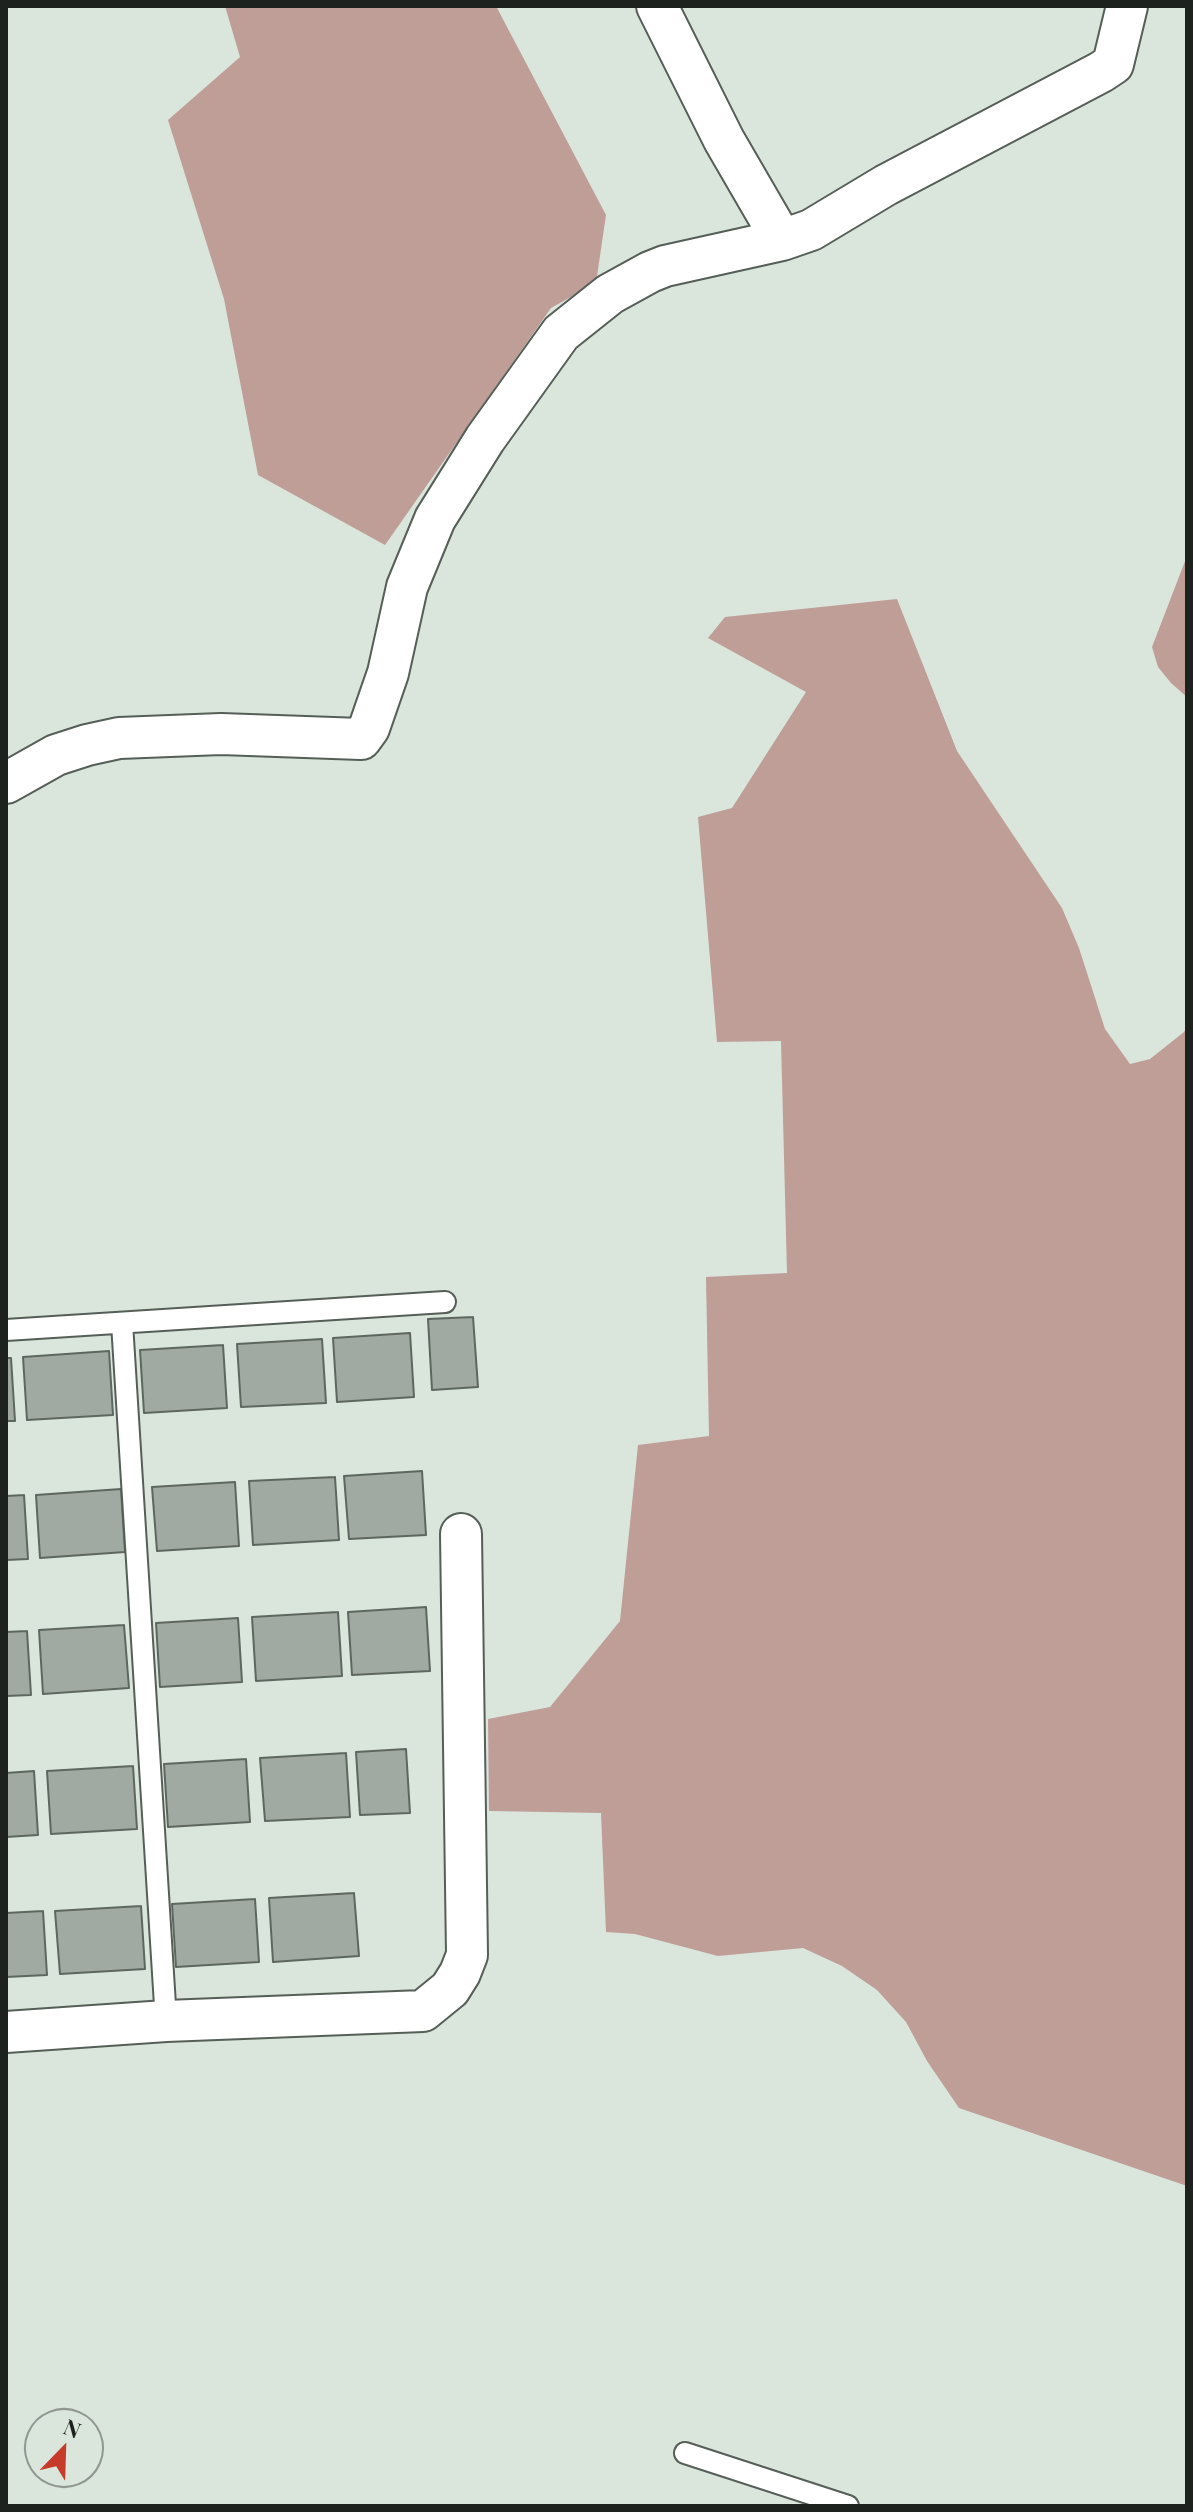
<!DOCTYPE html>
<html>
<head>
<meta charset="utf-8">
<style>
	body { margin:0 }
	#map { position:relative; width:1193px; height:2512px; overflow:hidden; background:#dae5dc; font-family:"Playfair Display",serif }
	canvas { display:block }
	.frame { position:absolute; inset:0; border:8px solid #1e221f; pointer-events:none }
	.north { position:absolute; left:24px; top:2408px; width:80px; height:80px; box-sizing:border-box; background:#dae5dc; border:2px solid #8f9790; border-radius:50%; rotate:23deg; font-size:22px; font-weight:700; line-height:32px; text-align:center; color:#1e221f }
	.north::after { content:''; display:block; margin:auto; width:28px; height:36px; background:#c73b2a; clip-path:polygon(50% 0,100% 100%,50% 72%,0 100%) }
</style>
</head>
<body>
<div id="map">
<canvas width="1193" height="2512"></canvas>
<div class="frame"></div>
<div class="north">N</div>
</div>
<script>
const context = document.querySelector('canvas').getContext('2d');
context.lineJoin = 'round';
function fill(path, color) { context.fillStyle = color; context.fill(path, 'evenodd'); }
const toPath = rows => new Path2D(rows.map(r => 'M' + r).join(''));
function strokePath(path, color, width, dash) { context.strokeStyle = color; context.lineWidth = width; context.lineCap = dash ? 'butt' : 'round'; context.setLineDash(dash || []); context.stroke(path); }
const forest = toPath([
	[225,6,496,6,606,215,596,283,551,308,385,545,258,475,224,299,168,120,240,57],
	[1187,556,1187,697,1171,683,1158,667,1152,647],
	[897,599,957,751,1062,908,1079,948,1105,1029,1130,1064,1150,1059,1184,1032,1187,1027,1187,2186,959,2108,927,2061,906,2022,877,1990,842,1966,803,1948,718,1956,635,1934,606,1932,601,1813,489,1811,488,1719,550,1707,620,1621,638,1445,709,1436,706,1277,787,1273,781,1041,717,1042,698,817,732,808,806,692,708,638,725,617]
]);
const building = toPath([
	[473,1317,478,1387,432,1390,428,1319,473,1317],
	[410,1333,414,1397,337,1402,333,1338,410,1333],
	[322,1339,326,1403,241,1407,237,1344,322,1339],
	[223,1345,227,1408,144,1413,140,1350,223,1345],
	[109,1351,113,1415,27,1420,23,1357,109,1351],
	[6,1358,11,1358,15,1421,6,1421,6,1358],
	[422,1471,426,1535,349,1539,344,1476,422,1471],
	[335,1477,339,1540,253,1545,249,1481,335,1477],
	[235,1482,239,1546,157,1551,152,1487,235,1482],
	[121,1489,125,1552,40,1558,36,1495,121,1489],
	[24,1495,28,1559,6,1560,6,1496,24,1495],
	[426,1607,430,1671,352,1675,348,1612,426,1607],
	[338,1612,342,1676,256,1681,252,1617,338,1612],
	[238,1618,242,1682,160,1687,156,1623,238,1618],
	[124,1625,129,1688,43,1694,39,1630,124,1625],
	[27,1631,31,1695,6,1696,6,1632,27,1631],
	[406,1749,410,1813,360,1815,356,1752,406,1749],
	[346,1753,350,1817,265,1821,260,1758,346,1753],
	[246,1759,250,1822,168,1827,164,1764,246,1759],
	[133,1766,137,1829,51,1834,47,1771,133,1766],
	[34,1771,38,1835,6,1837,6,1773,34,1771],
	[354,1893,359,1956,273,1962,269,1898,354,1893],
	[255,1899,259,1962,176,1967,172,1904,255,1899],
	[141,1906,145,1969,60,1974,55,1911,141,1906],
	[43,1911,47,1975,6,1977,6,1913,43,1911]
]);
const lane = toPath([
	[122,1323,166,2021],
	[6,1330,445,1302],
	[685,2453,848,2506]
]);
const street = toPath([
	[657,6,724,140,782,240],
	[6,783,56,755,87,745,119,738,221,734,361,739,369,728,388,673,407,587,435,519,485,439,561,333,610,294,650,272,665,266,782,240,811,230,886,185,1101,72,1113,64,1127,6],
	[6,2032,166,2021,423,2011,450,1989,460,1973,467,1955,461,1534]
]);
fill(forest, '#bf9e98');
fill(building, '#a0aaa2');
strokePath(building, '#5d675f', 2);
strokePath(lane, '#555e57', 24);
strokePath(street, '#555e57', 44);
strokePath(lane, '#fff', 20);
strokePath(street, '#fff', 40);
</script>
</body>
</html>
